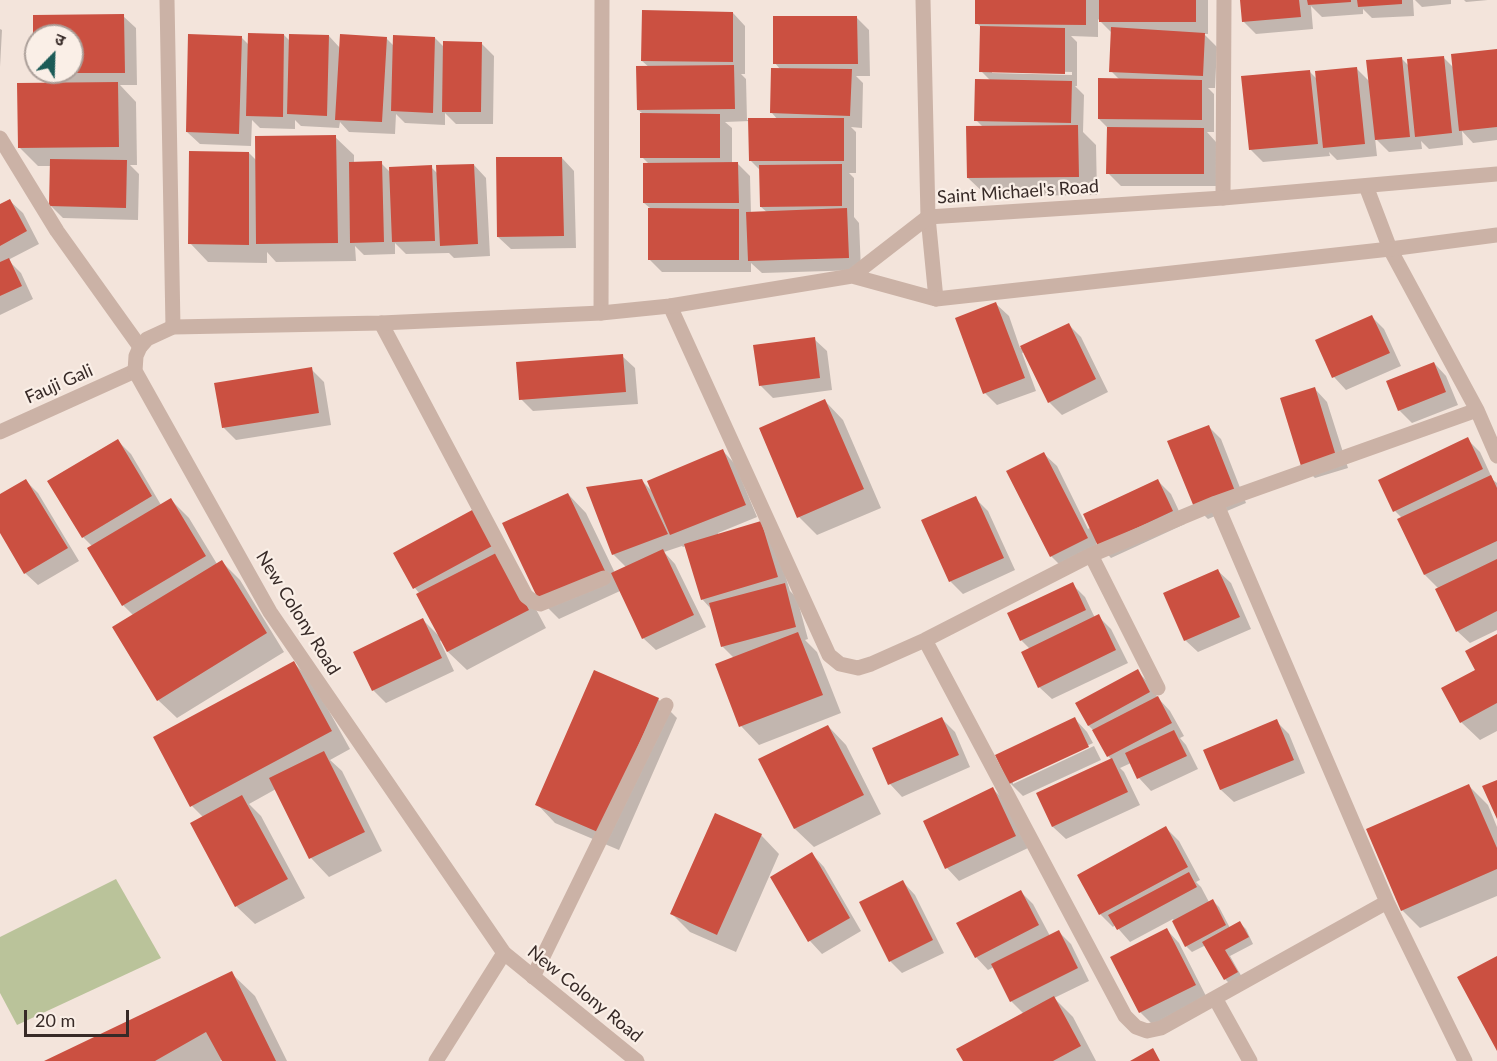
<!DOCTYPE html>
<html>
<head>
<meta charset="utf-8">
<style>
	body { margin:0 }
	#map { position:relative; width:1497px; height:1061px; overflow:hidden; background:#f3e4db; font-family:Lato,"Noto Sans Devanagari",sans-serif }
	canvas { display:block }
	.north { position:absolute; left:24px; top:24px; width:60px; height:60px; box-sizing:border-box; background:#faefe7; border:2px solid #aca09a; border-radius:50%; rotate:23deg; font-size:16px; font-weight:700; line-height:24px; text-align:center; color:#372a27 }
	.north::after { content:''; display:block; margin:auto; width:21px; height:27px; background:#1b5b57; clip-path:polygon(50% 0,100% 100%,50% 72%,0 100%) }
	.scale { position:absolute; left:24px; top:1010px; width:105px; height:27px; box-sizing:border-box; border:3px solid #372a27; border-top:0; padding-left:8px; font-size:18px; line-height:21px; white-space:nowrap; color:#372a27; -webkit-text-stroke:4px #faefe7; paint-order:stroke }
</style>
</head>
<body>
<div id="map">
<canvas width="1497" height="1061"></canvas>
<div class="north">उ</div>
<div class="scale">20 m</div>
</div>
<script>
const context = document.querySelector('canvas').getContext('2d');
context.lineJoin = 'round';
function fill(path, color) { context.fillStyle = color; context.fill(path, 'evenodd'); }
const toPath = rows => new Path2D(rows.map(r => 'M' + r).join(''));
function strokePath(path, color, width, dash) { context.strokeStyle = color; context.lineWidth = width; context.lineCap = dash ? 'butt' : 'round'; context.setLineDash(dash || []); context.stroke(path); }
function drawText(font, color, halo, rows, align = 'center') {
  context.font = font + ' Lato,sans-serif'; context.lineWidth = 4.5; context.setLineDash([]); context.textBaseline = 'middle'; context.strokeStyle = halo; context.fillStyle = color; for (const [text, x, y, turn = 0] of rows) {
    context.save(); context.translate(x, y); context.rotate((+turn || 0) * Math.PI / 180); context.textAlign = isNaN(turn) ? turn : align; if (halo) context.strokeText(text, 0, 0); context.fillText(text, 0, 0); context.restore();
  }
}
const green = toPath([
	[116,879,161,958,17,1025,0,993,0,937]
]);
const shadow = toPath([
	[977,0,1208,0,1208,34,1204,34,1217,47,1215,88,1208,88,1214,94,1214,132,1207,132,1216,142,1216,186,1121,186,1108,173,1108,128,1099,119,1120,80,1111,71,1113,34,1098,19,1098,37,1071,36,1077,42,1077,86,1075,86,1084,95,1083,132,1096,145,1097,195,987,196,968,178,983,127,976,120,991,81,981,71,982,28,977,23],
	[992,70,1072,72,1072,75,992,73],
	[1241,0,1413,0,1414,16,1372,18,1363,9,1363,14,1322,17,1311,6,1313,29,1256,34,1243,21],
	[1415,0,1451,0,1451,4,1422,7],
	[1464,0,1488,0,1466,2],
	[733,13,745,26,745,74,741,74,746,79,747,120,778,120,772,113,780,69,775,63,857,18,869,30,870,76,856,76,863,83,862,128,851,127,856,132,856,173,849,173,854,178,854,217,859,223,861,270,762,273,751,263,751,272,662,272,649,259,650,208,644,203,649,164,642,157,642,113,638,110,650,68,642,61],
	[750,121,750,160,760,170,761,207,768,213,751,214,750,176,738,164,732,164,732,128,725,122],
	[34,16,123,16,136,28,137,85,120,85,136,102,137,165,130,165,139,174,138,220,63,218,51,206,51,166,38,166,19,147,46,84,35,73],
	[36,36,72,36,72,72,36,72],
	[0,29,2,30,0,67],
	[284,35,290,41,329,36,340,48,386,38,395,47,435,38,444,47,481,43,494,56,493,124,456,124,445,113,445,125,405,123,396,114,395,134,349,132,340,122,339,128,301,126,295,120,295,129,260,128,252,120,251,146,200,144,187,132,241,37,249,45],
	[1497,51,1497,140,1473,143,1462,131,1463,145,1429,149,1421,141,1422,149,1389,152,1375,138,1377,156,1337,160,1329,152,1330,156,1263,162,1250,149,1310,72,1317,79,1357,69,1370,82,1402,59,1410,67,1443,57,1454,68],
	[335,137,354,155,354,163,381,163,390,172,431,167,438,174,474,165,486,178,490,256,454,258,449,253,406,254,395,243,395,254,364,255,355,246,356,261,276,262,267,252,267,263,208,262,190,243,249,153,257,161],
	[562,158,574,171,576,248,511,249,498,237],
	[10,201,23,213,39,244,8,260,21,273,33,299,0,315,0,206],
	[996,304,1009,316,1020,348,1068,324,1081,337,1108,392,1062,415,1049,402,1024,352,1022,353,1036,391,997,405,985,393],
	[1372,317,1384,329,1401,366,1346,390,1334,377,1317,341],
	[814,339,827,351,832,390,773,398,760,385],
	[622,356,635,368,638,404,533,411,521,399],
	[1434,363,1446,376,1458,405,1412,423,1399,410],
	[311,369,324,382,331,425,236,440,223,427],
	[1315,389,1327,402,1348,468,1315,478,1302,465],
	[825,401,843,420,881,508,817,535,799,517],
	[1208,426,1221,439,1246,503,1208,519,1195,506],
	[1467,439,1480,452,1493,480,1497,483,1497,630,1470,643,1457,631,1439,589,1425,575,1402,518,1395,511],
	[118,441,131,454,161,505,171,500,189,518,217,564,222,562,240,580,284,652,177,718,158,700,133,615,123,605,89,548,92,546,83,537],
	[723,451,735,464,757,517,718,533,718,535,760,523,773,535,790,591,797,598,808,639,805,640,817,652,841,713,759,745,741,726,734,658,722,646,712,610,702,599,686,546,683,547,682,546,664,552,675,564,706,627,656,650,643,638,620,591,559,619,540,600,568,494,586,513,615,573,627,568,613,554,642,481,653,492],
	[1044,454,1057,466,1088,529,1158,481,1171,494,1185,524,1111,558,1096,542,1099,551,1064,569,1051,556],
	[26,481,38,493,79,561,38,585,25,573,0,530,0,496],
	[975,498,988,511,1015,570,963,594,950,581],
	[473,511,516,572,546,628,467,670,448,652,442,640,440,641,454,671,386,703,373,690,423,620,439,636,420,594,415,588,395,554],
	[1218,571,1231,583,1251,629,1198,652,1185,640],
	[1072,584,1085,597,1095,618,1098,616,1111,629,1128,663,1052,699,1039,687,1030,649,1021,640],
	[1497,636,1497,731,1480,740,1461,722,1477,671],
	[294,663,313,682,350,749,330,760,342,771,382,851,329,877,311,858,276,789,249,804,261,816,305,898,255,924,236,906,203,817,192,806],
	[1137,671,1150,684,1158,698,1170,711,1184,736,1180,738,1186,745,1198,769,1151,791,1139,778,1131,763,1120,768,1124,772,1140,805,1066,839,1053,827,1038,793,1112,760,1108,756,1095,732,1089,726,1077,704],
	[658,699,677,718,619,850,555,823,537,804],
	[942,719,955,732,970,767,902,797,890,784,874,749],
	[1075,719,1087,732,1093,743,1013,781,1013,784,1094,746,1101,760,1023,796,1010,783],
	[1276,721,1289,734,1305,773,1234,802,1221,790,1205,751],
	[828,726,846,745,881,814,814,847,795,829,760,760],
	[1469,786,1488,805,1497,827,1497,896,1420,928,1402,910],
	[993,789,1006,802,1028,848,959,881,947,868],
	[1166,828,1179,841,1200,880,1196,882,1201,887,1209,902,1213,901,1219,907,1230,928,1240,923,1246,929,1253,944,1230,956,1243,979,1231,985,1225,979,1206,945,1192,952,1186,946,1173,919,1130,942,1115,925,1113,927,1100,914],
	[761,835,779,854,736,952,690,932,672,914],
	[812,854,824,867,861,931,822,954,810,941,772,878],
	[903,882,915,895,944,953,902,973,890,961],
	[1021,892,1033,904,1050,936,1059,932,1071,944,1089,981,1054,998,1073,1017,1096,1061,964,1061,1024,1014,1011,1001,994,967,988,970,976,957],
	[1167,930,1179,943,1207,998,1153,1025,1140,1012,1112,958],
	[231,973,255,996,287,1061,224,1061,223,1059,220,1061,48,1061]
]);
const building = toPath([
	[975,0,1086,0,1086,25,975,24],
	[1099,0,1196,0,1196,22,1099,22],
	[1240,0,1299,0,1301,17,1242,22],
	[1307,0,1351,0,1351,2,1308,5],
	[1357,0,1402,0,1402,4,1358,7],
	[642,10,733,12,733,62,641,61],
	[124,14,125,73,72,73,72,36,36,36,36,73,33,73,33,15],
	[773,16,857,16,858,64,773,64],
	[980,26,1065,28,1065,74,979,72],
	[1111,27,1205,33,1203,76,1109,72],
	[248,33,284,34,283,117,246,116],
	[188,34,242,36,239,134,186,132],
	[289,34,329,35,327,116,287,114],
	[340,34,387,37,382,122,335,120],
	[393,35,435,37,433,113,391,111],
	[443,41,482,42,481,112,442,112],
	[1497,49,1497,127,1459,131,1451,54],
	[1444,56,1452,133,1415,137,1407,59],
	[1402,57,1410,137,1375,140,1366,60],
	[734,65,735,109,637,110,636,66],
	[1357,67,1365,144,1323,148,1315,71],
	[771,68,852,69,850,116,770,113],
	[1310,70,1318,144,1249,150,1241,76],
	[1098,78,1202,80,1202,120,1098,119],
	[975,79,1072,81,1071,123,974,121],
	[118,82,119,147,18,148,17,83],
	[640,113,720,114,720,158,640,158],
	[748,118,844,118,844,161,749,161],
	[1078,125,1079,177,967,178,966,126],
	[1107,127,1204,128,1204,174,1106,174],
	[336,135,338,243,256,244,255,136],
	[189,151,249,152,249,245,188,244],
	[496,157,562,157,564,236,497,237],
	[50,159,127,160,126,208,49,206],
	[382,161,384,242,350,243,349,162],
	[738,162,739,203,643,203,643,163],
	[474,164,478,244,440,246,436,165],
	[842,164,842,206,760,207,759,165],
	[432,165,435,241,392,242,389,167],
	[10,199,27,231,0,246,0,204],
	[648,208,739,209,739,260,648,260],
	[847,208,849,258,748,261,746,212],
	[9,258,22,286,0,296,0,262],
	[996,302,1025,378,983,394,955,318],
	[1372,315,1390,353,1332,378,1315,340],
	[1069,323,1096,379,1048,403,1020,346],
	[815,337,820,378,759,386,753,345],
	[623,354,626,392,519,400,516,362],
	[1434,362,1446,392,1398,411,1386,381],
	[312,367,319,413,222,428,214,383],
	[1315,387,1336,456,1301,466,1280,398],
	[825,399,864,489,797,518,759,428],
	[1209,425,1235,491,1194,507,1167,441],
	[1468,437,1483,469,1393,512,1378,480],
	[118,439,152,496,82,538,47,481],
	[723,449,746,505,670,535,647,481],
	[1044,452,1088,538,1050,557,1006,471],
	[1491,475,1497,488,1497,541,1424,575,1397,519],
	[26,479,68,548,24,574,0,533,0,494],
	[642,479,668,534,612,555,586,487],
	[1158,479,1173,511,1098,546,1083,514],
	[568,493,605,571,539,601,502,523],
	[976,496,1004,558,949,582,921,520],
	[171,498,206,556,122,606,87,548],
	[474,509,494,545,413,589,393,553],
	[761,521,778,577,701,600,684,544],
	[663,549,694,615,642,639,611,573],
	[498,552,529,610,447,652,416,594],
	[1497,559,1497,611,1456,632,1435,589],
	[222,560,267,633,157,701,112,627],
	[1218,569,1240,617,1184,641,1163,593],
	[1073,582,1086,610,1020,641,1007,613],
	[785,583,796,627,721,647,709,603],
	[1099,614,1116,650,1038,688,1021,652],
	[423,618,442,658,372,691,353,652],
	[798,632,823,695,739,727,715,664],
	[1497,634,1497,703,1460,723,1441,688,1475,670,1465,651],
	[294,661,332,731,190,807,153,737],
	[1138,669,1150,692,1088,726,1075,703],
	[594,670,659,698,600,833,535,805],
	[1158,696,1172,723,1107,757,1092,730],
	[942,717,959,755,888,785,872,748],
	[1075,717,1089,747,1009,784,995,755],
	[1277,719,1294,760,1220,790,1203,750],
	[828,725,864,795,794,829,758,759],
	[1174,730,1187,756,1137,779,1125,753],
	[324,751,365,832,309,859,269,778],
	[1112,758,1128,792,1052,827,1036,793],
	[1497,780,1497,819,1482,786],
	[1469,784,1497,848,1497,869,1401,911,1366,829],
	[993,787,1016,836,945,869,923,821],
	[242,795,288,879,235,907,190,823],
	[715,813,762,834,717,935,670,914],
	[1166,826,1188,867,1099,915,1077,875],
	[812,852,850,918,808,942,770,877],
	[1189,872,1197,887,1117,930,1108,915],
	[903,880,933,940,889,962,859,902],
	[1021,890,1039,925,975,958,956,923],
	[1213,899,1226,925,1185,947,1172,921],
	[1240,921,1249,937,1225,950,1238,972,1224,980,1202,942],
	[1167,928,1196,985,1139,1013,1110,957],
	[1059,930,1078,968,1010,1002,991,964],
	[1497,956,1497,1051,1457,977],
	[232,971,276,1061,222,1061,206,1032,155,1061,44,1061],
	[1054,996,1081,1046,1053,1061,963,1061,956,1049],
	[1153,1048,1160,1061,1130,1061]
]);
const minor = toPath([
	[167,0,173,327],
	[923,0,928,217,936,299],
	[0,138,57,231,140,347],
	[1366,186,1390,249,1477,410,1497,456],
	[1223,198,1224,0],
	[670,306,829,655,840,664,858,668,871,664,925,640,1091,555,1216,503,1477,410],
	[601,313,602,0],
	[381,323,526,596,534,602,540,604,604,578],
	[0,432,135,371],
	[1216,503,1387,902,1465,1061],
	[1091,555,1158,688],
	[925,640,1125,1016,1136,1027,1147,1031,1161,1028,1387,902],
	[533,977,666,705],
	[1215,998,1250,1061],
	[436,1061,504,953]
]);
const tertiary = toPath([
	[852,276,928,217,1223,198,1497,174],
	[637,1061,504,953,270,612,135,371,136,356,140,347,147,339,173,327,381,323,601,313,670,306,852,276,936,299,1390,249,1497,235]
]);
const streetNames = [
	["Saint Michael's Road",1018,192,-4],
	["Fauji Gali",59,384,-24],
	["New Colony Road",298,613,58],
	["New Colony Road",585,994,39]
];
fill(green, '#bac39a');
fill(shadow, '#0003');
fill(building, '#cb5041');
strokePath(minor, '#cbb2a6', 15);
strokePath(tertiary, '#cbb2a6', 15);
drawText('18px', '#372a27', '#faefe7', streetNames);
</script>
</body>
</html>
